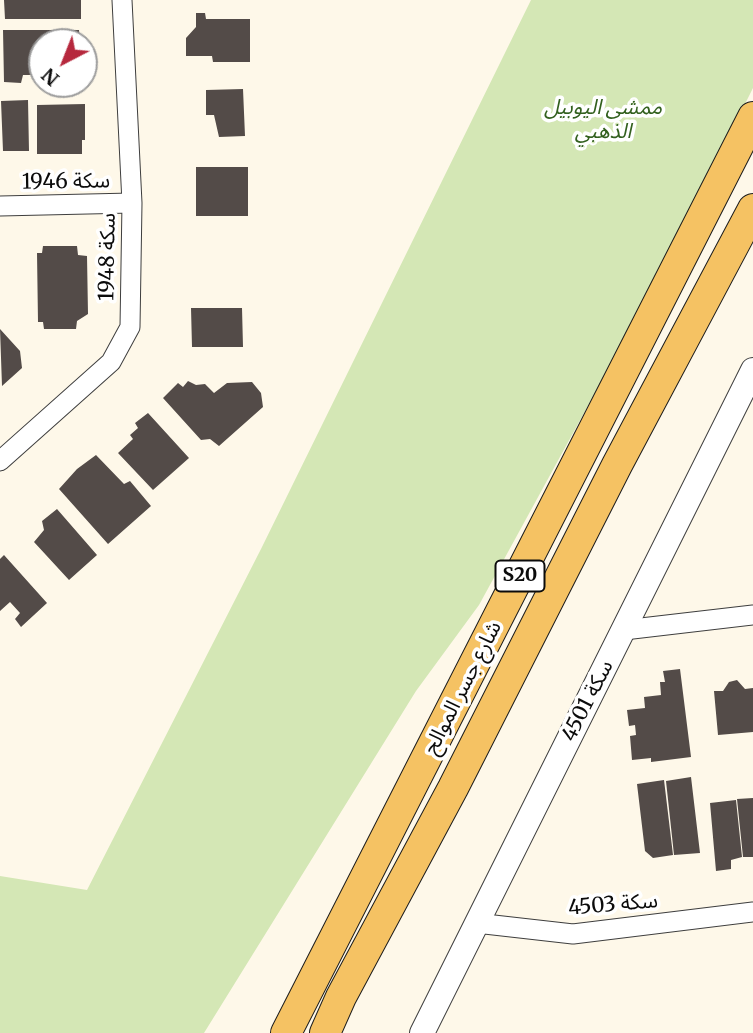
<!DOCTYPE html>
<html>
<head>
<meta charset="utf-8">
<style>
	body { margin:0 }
	#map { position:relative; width:753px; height:1033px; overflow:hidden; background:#fef8e9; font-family:Merriweather,serif }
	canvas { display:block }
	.north { position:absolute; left:28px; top:28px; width:70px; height:70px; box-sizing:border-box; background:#fff; border:2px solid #9d9d9d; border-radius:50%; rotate:222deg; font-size:19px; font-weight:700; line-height:28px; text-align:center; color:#0b0b0b }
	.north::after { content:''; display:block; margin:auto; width:24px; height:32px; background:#b6283d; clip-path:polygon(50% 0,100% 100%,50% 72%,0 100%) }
</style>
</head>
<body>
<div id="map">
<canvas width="753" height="1033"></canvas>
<div class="north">N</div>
</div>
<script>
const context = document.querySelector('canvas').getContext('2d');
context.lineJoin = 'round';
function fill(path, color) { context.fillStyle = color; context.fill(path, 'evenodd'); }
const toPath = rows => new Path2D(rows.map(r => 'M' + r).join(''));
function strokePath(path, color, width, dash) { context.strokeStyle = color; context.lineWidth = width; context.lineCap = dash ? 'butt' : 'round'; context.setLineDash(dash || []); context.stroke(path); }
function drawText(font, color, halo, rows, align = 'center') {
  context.font = font + ' Merriweather,"Noto Sans Arabic",serif'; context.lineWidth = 7; context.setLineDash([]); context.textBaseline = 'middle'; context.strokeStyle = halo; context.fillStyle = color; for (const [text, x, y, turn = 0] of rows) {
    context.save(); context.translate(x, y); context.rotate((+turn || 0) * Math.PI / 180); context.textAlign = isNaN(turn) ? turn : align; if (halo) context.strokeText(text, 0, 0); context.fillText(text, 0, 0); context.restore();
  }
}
const green = toPath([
	[531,0,753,0,753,88,654,285,479,605,416,691,204,1033,0,1033,0,876,87,890,261,549]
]);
const building = toPath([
	[4,0,81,0,81,19,5,19],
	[196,13,205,13,206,19,250,19,250,62,213,62,212,56,186,56,186,38,196,27],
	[3,30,79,30,80,42,42,42,42,75,23,75,21,83,4,82],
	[243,89,245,136,219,137,214,115,206,115,206,90],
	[28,100,29,151,3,151,1,101],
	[85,104,85,140,82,140,82,154,37,154,37,105],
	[196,167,248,167,248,216,196,216],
	[43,246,77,246,78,255,87,256,88,314,77,321,76,329,44,329,43,322,38,322,37,253,42,253],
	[191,308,242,308,243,347,192,347],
	[0,329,20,351,22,368,2,386],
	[188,381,196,385,205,384,214,393,227,383,252,382,261,393,263,407,219,446,210,439,201,440,163,398,178,383,183,387],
	[148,413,189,458,153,490,118,453,133,439,130,435,138,428,135,423],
	[96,455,124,484,130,481,151,506,108,544,59,489,77,469],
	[57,509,97,555,69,580,34,542,44,530,42,521],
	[4,555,47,603,21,627,15,619,20,613,10,602,0,611,0,559],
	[680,669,691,757,651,762,651,758,632,760,630,736,636,735,635,725,629,726,627,710,645,708,644,697,661,695,660,682,665,682,663,671],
	[737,680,745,689,753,688,753,732,718,735,714,691,723,691,729,682],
	[691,777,700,853,674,855,666,781],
	[664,780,673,855,653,858,645,851,637,784],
	[753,798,753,857,743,857,737,799],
	[736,800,742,857,731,860,731,869,716,871,710,803]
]);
const minor = toPath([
	[0,206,132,203],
	[0,461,111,362,130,327,132,203,122,0],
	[624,630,753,615],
	[476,923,573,934,753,912]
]);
const tertiary = toPath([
	[422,1033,753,370]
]);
const primary = toPath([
	[286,1033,753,117],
	[325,1033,341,997,453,788,617,465,753,209]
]);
const shields = [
	[520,576,49]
];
const shieldNames = [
	["S20",520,576]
];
const parkNames = [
	["ممشى اليوبيل",603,108],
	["الذهبي",603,132]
];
const streetNames = [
	["سكة 1946",66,182,-1],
	["سكة 1948",108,257,-89],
	["شارع جسر الموالح",463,688,-63],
	["سكة 4501",588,701,-63],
	["سكة 4503",613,905,-5]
];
fill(green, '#d4e7b5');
fill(building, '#534b48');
strokePath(minor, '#3e3e3e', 21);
strokePath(tertiary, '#3e3e3e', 26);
strokePath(primary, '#1c1c1c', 32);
strokePath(minor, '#fff', 19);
strokePath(tertiary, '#fff', 24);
strokePath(primary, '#f5c263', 30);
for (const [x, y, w] of shields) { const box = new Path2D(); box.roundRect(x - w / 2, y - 15.5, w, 31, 5); context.fillStyle = '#fff'; context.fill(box); strokePath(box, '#0b0b0b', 2); }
drawText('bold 19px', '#0b0b0b', null, shieldNames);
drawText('italic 21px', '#32601e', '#fff', parkNames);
drawText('21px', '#0b0b0b', '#fff', streetNames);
</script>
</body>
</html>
